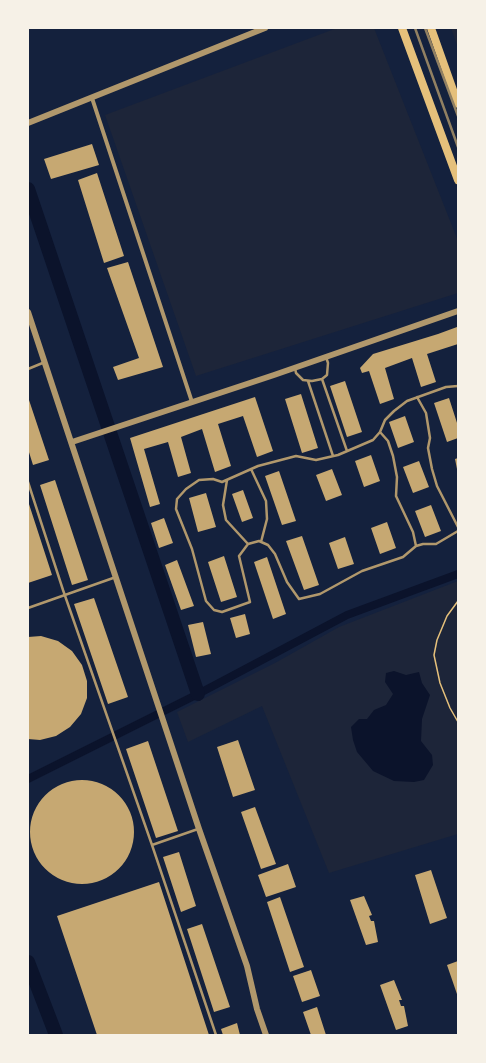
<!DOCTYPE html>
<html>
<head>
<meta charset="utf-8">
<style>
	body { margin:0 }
	#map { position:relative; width:486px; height:1063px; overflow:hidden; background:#14213d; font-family:"Nunito Sans",sans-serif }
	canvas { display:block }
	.frame { position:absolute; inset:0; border:29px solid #f6f1e7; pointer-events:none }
</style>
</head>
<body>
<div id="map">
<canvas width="486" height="1063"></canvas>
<div class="frame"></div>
</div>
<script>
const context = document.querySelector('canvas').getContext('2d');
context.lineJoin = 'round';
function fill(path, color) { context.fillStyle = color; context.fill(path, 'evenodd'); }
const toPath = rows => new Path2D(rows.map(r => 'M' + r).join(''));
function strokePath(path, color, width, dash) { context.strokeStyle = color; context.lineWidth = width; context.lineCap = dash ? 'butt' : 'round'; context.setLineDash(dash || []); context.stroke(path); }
const green = toPath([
	[337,28,374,28,458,241,458,293,196,376,105,115],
	[451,28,458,28,458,48],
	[458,581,458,834,329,873,262,706,188,742,177,712,275,663,339,627]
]);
const water = toPath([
	[394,671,406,675,419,672,422,683,430,695,422,719,421,741,432,755,433,765,424,780,414,782,394,781,373,771,357,752,353,740,351,727,359,719,367,719,374,710,386,705,393,694,385,682,386,673]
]);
const canal = toPath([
	[28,779,198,694,347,615,458,574]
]);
const river = toPath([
	[28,189,198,694],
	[28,962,56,1035]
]);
const building = toPath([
	[92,144,99,165,51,179,44,159],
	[97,173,124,256,104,263,78,180],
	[128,262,163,367,118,380,113,367,139,358,107,268],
	[457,327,458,328,458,344,427,354,436,382,421,387,412,358,385,368,394,399,380,404,369,371,362,373,360,368,373,354,438,334],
	[345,381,362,432,347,437,330,386],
	[301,394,318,448,302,453,285,399],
	[28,397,49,460,33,465,28,449],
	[255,397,273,451,257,457,243,416,218,424,231,466,215,472,202,429,181,437,191,473,178,477,168,442,144,449,160,504,150,507,130,438],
	[449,398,458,426,458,438,447,442,434,403],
	[405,416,414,442,398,448,389,422],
	[371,455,380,481,364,487,355,461],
	[458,458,458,469,457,469,455,459],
	[419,461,429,487,413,493,403,467],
	[332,469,342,495,326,501,316,475],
	[279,471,296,521,282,525,265,476],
	[55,480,88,580,72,585,40,485],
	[243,490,253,518,242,522,232,494],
	[206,493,216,527,198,532,189,498],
	[28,501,52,575,28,583],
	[431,505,441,531,425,537,415,511],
	[164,518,173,543,159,548,151,523],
	[387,522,396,548,380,554,371,528],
	[302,536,319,585,304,590,286,541],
	[345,537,354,564,338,569,329,543],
	[224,556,237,597,221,602,208,562],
	[267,557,286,614,273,619,254,562],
	[177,560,194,606,181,610,165,565],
	[94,598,128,697,108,704,74,604],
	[245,614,250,634,236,638,230,618],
	[203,622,211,654,196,657,188,625],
	[41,636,58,641,72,651,82,665,87,681,87,698,81,714,70,727,56,736,40,740,28,739,28,637],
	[238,740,255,790,233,797,217,747],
	[148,741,178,831,156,838,126,749],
	'30 832a52 52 0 1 1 104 0a52 52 0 1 1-104 0Z',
	[255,807,276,864,261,869,241,812],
	[179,852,196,906,181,912,163,857],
	[288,864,296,887,266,897,258,875],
	[431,870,447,918,430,924,415,875],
	[159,882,209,1035,97,1035,57,916],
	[364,896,372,915,369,916,371,921,374,921,378,942,366,945,350,900],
	[280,897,304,967,290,972,267,902],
	[202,924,230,1007,214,1012,187,929],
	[458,961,458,997,447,965],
	[311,970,320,996,302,1002,293,976],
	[394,980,402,1000,399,1000,401,1006,404,1006,408,1026,396,1030,380,985],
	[317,1007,326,1035,311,1035,303,1012],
	[237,1023,240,1035,223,1035,221,1029]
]);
const path = toPath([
	[458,601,447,616,437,640,434,655,440,683,450,708,458,722]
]);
const service = toPath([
	[295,368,296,373,303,380,312,381,322,379,327,375,328,363,326,357],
	[28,369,45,362],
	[322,379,347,451],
	[308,381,333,456],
	[458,386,446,387,407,401,394,411,385,420,380,432,373,440,338,455,316,460,296,456,258,466,222,482,213,479,199,480,186,489,177,499,176,509,192,549,206,601,214,610,222,612,250,602,239,556,248,544,259,541,268,545,275,554,287,582,299,599,320,594,362,571,403,557,416,546,423,544,436,544,458,531],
	[417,397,426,413,430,438,428,448,432,469,437,486,458,527],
	[380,432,388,441,393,456,397,477,396,496,413,532,416,546],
	[251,469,266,501,267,519,261,542],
	[227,480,223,505,226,520,248,544],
	[28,482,63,590,152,845,216,1035],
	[28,608,116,577],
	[152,845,198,829]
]);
const minor = toPath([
	[92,98,192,402]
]);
const tertiary = toPath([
	[28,123,265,28],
	[28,312,199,829,247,966,257,1009,266,1035],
	[72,442,274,375,458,311]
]);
const primary = toPath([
	[402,28,458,180],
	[431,28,458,104]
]);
const rail = toPath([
	[415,28,458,147],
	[425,28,458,116]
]);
fill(green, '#1d2539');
fill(water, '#0b132b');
strokePath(canal, '#0b132b', 8);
strokePath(river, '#0b132b', 14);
fill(building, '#c6a872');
strokePath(path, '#e5c07b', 1.5);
strokePath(service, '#b1986c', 2.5);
strokePath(minor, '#b1986c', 4);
strokePath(tertiary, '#b1986c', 6);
strokePath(primary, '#e5c07b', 8);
strokePath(rail, '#918062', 2.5);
</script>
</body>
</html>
